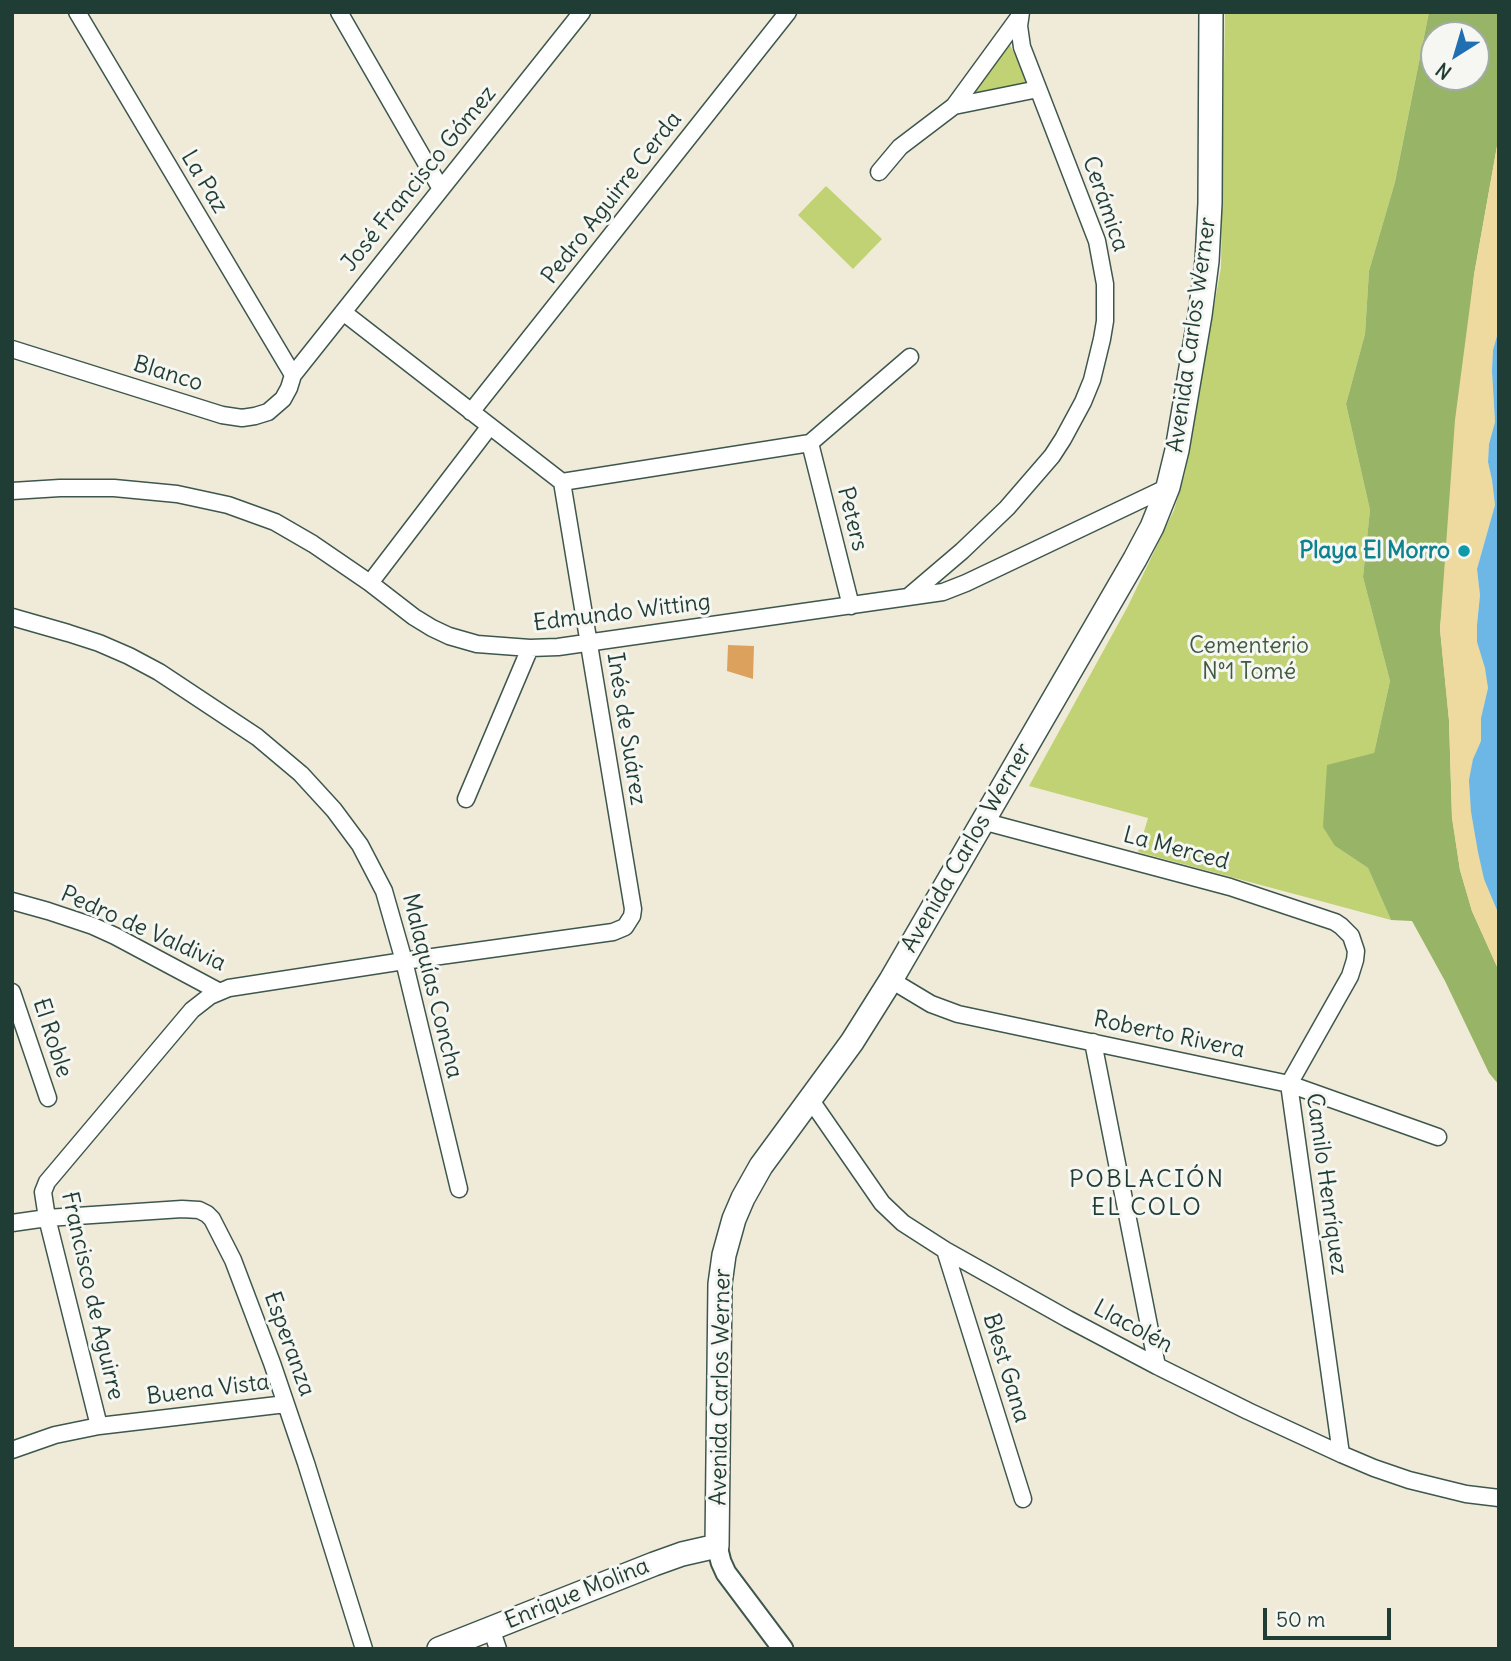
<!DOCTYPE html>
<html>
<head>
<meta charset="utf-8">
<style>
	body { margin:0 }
	#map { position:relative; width:1511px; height:1661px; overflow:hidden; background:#f0ebd9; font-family:Delius,sans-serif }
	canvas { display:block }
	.frame { position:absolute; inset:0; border:14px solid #1f3d34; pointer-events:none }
	.north { position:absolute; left:1420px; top:21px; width:70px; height:70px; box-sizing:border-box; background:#f6f6f2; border:2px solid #a0aca6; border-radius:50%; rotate:217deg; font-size:19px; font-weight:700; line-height:28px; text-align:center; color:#1f3d34 }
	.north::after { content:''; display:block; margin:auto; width:24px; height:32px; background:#1f6fb2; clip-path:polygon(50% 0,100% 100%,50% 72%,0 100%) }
	.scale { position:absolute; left:1263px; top:1608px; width:128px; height:32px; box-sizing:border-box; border:4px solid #1f3d34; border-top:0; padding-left:9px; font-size:21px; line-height:24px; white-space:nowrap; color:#1f3d34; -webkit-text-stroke:5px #f6f6f2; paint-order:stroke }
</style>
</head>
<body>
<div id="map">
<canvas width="1511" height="1661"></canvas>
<div class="frame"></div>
<div class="north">N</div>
<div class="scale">50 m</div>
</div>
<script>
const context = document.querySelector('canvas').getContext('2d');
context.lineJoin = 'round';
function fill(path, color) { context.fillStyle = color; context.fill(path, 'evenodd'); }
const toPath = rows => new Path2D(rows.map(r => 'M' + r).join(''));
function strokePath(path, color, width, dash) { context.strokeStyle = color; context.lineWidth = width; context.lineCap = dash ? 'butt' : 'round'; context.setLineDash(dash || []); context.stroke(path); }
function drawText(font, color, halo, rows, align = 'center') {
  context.font = font + ' Delius,sans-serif'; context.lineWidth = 6; context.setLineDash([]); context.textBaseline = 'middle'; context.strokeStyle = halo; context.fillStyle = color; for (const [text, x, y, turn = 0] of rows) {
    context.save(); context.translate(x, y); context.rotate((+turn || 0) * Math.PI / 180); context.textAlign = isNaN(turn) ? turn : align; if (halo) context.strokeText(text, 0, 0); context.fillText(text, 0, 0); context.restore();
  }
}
const green = toPath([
	[1225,12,1429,12,1395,182,1369,271,1365,334,1346,404,1370,510,1363,577,1390,681,1374,753,1335,846,1368,868,1391,920,1138,852,1148,818,1029,786,1128,606,1174,510,1185,473,1221,267],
	[1008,41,1030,85,971,98,968,93],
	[826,186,882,239,853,269,798,215]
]);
const forest = toPath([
	[1429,12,1499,12,1499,135,1474,275,1440,629,1449,720,1452,817,1460,870,1472,911,1499,971,1499,1085,1489,1073,1445,981,1412,921,1391,920,1368,868,1335,846,1323,827,1327,765,1374,753,1390,681,1363,577,1370,510,1346,404,1365,334,1369,271,1395,182],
	[1434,35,1476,35,1476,77,1434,77]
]);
const sand = toPath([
	[1499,135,1499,329,1493,350,1492,371,1495,422,1489,444,1488,462,1492,480,1495,505,1477,569,1480,595,1477,625,1477,642,1486,668,1488,688,1481,718,1481,741,1473,759,1471,812,1484,878,1499,915,1499,971,1472,911,1460,870,1452,818,1449,720,1440,629,1455,420,1474,275]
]);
const water = toPath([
	[1499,329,1499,915,1484,879,1478,852,1471,812,1469,780,1473,759,1481,741,1481,718,1488,688,1485,668,1477,642,1477,625,1480,595,1477,569,1495,505,1492,480,1488,462,1489,444,1495,422,1492,371,1493,350]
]);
const building = toPath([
	[728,645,754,646,753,679,727,671]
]);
const minor = toPath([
	[77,12,293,375],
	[339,12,441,189],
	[954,106,1038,89],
	[879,172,900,147,954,106,1019,17],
	[12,349,222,415,242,418,255,416,268,412,283,399,289,388,293,375,582,12],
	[471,412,788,12],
	[810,443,851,606],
	[562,482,810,443,910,357],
	[12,491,60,488,114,488,177,494,228,505,275,522,313,544,370,583,414,617,432,628,449,636,477,644,530,648,558,647,943,592,966,583,1168,487],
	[370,583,490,426],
	[908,597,962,551,1007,508,1052,456,1063,439,1083,402,1092,380,1102,339,1105,321,1105,284,1097,241,1022,47,1019,26,1021,12],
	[12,617,68,633,99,643,129,656,159,672,257,737,301,774,334,810,360,845,384,891,404,961,459,1189],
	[466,799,530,648],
	[982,821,1230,887,1335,922,1341,926,1351,936,1356,951,1355,960,1350,976,1289,1084,1341,1454],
	[12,901,48,911,93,926,115,936,218,991],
	[891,980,931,1004,958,1014,1289,1084,1438,1137],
	[12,992,48,1098],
	[1093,1042,1157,1366],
	[810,1099,882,1203,903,1223,945,1250,1068,1319,1157,1366,1248,1411,1341,1454,1374,1468,1409,1480,1466,1494,1499,1498],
	[12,1223,47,1218,182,1209,199,1210,207,1214,212,1219,233,1260,272,1363,306,1463,364,1649],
	[945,1250,1023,1499],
	[99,1426,47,1218,43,1192,47,1182,192,1010,210,996,229,988,404,961,613,932,625,927,632,916,633,909,562,482,343,312],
	[12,1450,55,1435,99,1426,286,1404],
	[491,1628,498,1649]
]);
const tertiary = toPath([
	[717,1546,721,1562,726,1573,783,1649]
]);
const secondary = toPath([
	[439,1649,654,1564,682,1554,717,1546,720,1284,724,1255,734,1219,743,1198,761,1166,852,1042,891,980,1135,559,1152,527,1168,487,1177,450,1200,315,1207,261,1210,203,1211,12]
]);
const markers = [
	[1464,551,7,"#0f9aa8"]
];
const streetNames = [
	["José Francisco Gómez",419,179,-51],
	["La Paz",204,182,59],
	["Pedro Aguirre Cerda",612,198,-52],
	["Cerámica",1105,204,71],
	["Avenida Carlos Werner",1192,335,-82],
	["Blanco",168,374,17],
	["Peters",852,519,76],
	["Edmundo Witting",622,613,-7],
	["Inés de Suárez",626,729,81],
	["Avenida Carlos Werner",967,848,-60],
	["La Merced",1176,849,15],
	["Pedro de Valdivia",143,929,24],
	["Malaquías Concha",432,986,76],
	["Roberto Rivera",1169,1035,12],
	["El Roble",52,1038,72],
	["Camilo Henríquez",1326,1184,82],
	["Francisco de Aguirre",92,1296,77],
	["Llacolén",1133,1327,28],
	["Esperanza",289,1344,70],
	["Blest Gana",1006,1368,73],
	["Avenida Carlos Werner",721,1387,-89],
	["Buena Vista",208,1390,-7],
	["Enrique Molina",577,1594,-22]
];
const cultureNames = [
	["Playa El Morro",1450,551]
];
const parkNames = [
	["Cementerio",1249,646],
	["N°1 Tomé",1249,672]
];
const neighbourhoodNames = [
	["POBLACIÓN",1147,1180],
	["EL COLO",1147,1208]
];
fill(green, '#c0d274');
fill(forest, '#98b466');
fill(sand, '#eeda9e');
fill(water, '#6cb7e5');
fill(building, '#dca25d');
strokePath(minor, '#3e574d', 19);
strokePath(tertiary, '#3e574d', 23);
strokePath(secondary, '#3e574d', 26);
strokePath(minor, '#fff', 16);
strokePath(tertiary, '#fff', 19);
strokePath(secondary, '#fff', 23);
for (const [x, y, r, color] of markers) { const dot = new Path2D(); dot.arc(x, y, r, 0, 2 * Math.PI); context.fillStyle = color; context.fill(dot); strokePath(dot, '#f6f6f2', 2.5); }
drawText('23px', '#1f3d34', '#f6f6f2', streetNames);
drawText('bold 23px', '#0d838f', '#f6f6f2', cultureNames, 'right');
drawText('23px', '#3f5b41', '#f6f6f2', parkNames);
context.letterSpacing = '2px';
drawText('24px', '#1f3d34', '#f6f6f2', neighbourhoodNames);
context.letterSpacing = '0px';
</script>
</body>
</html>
